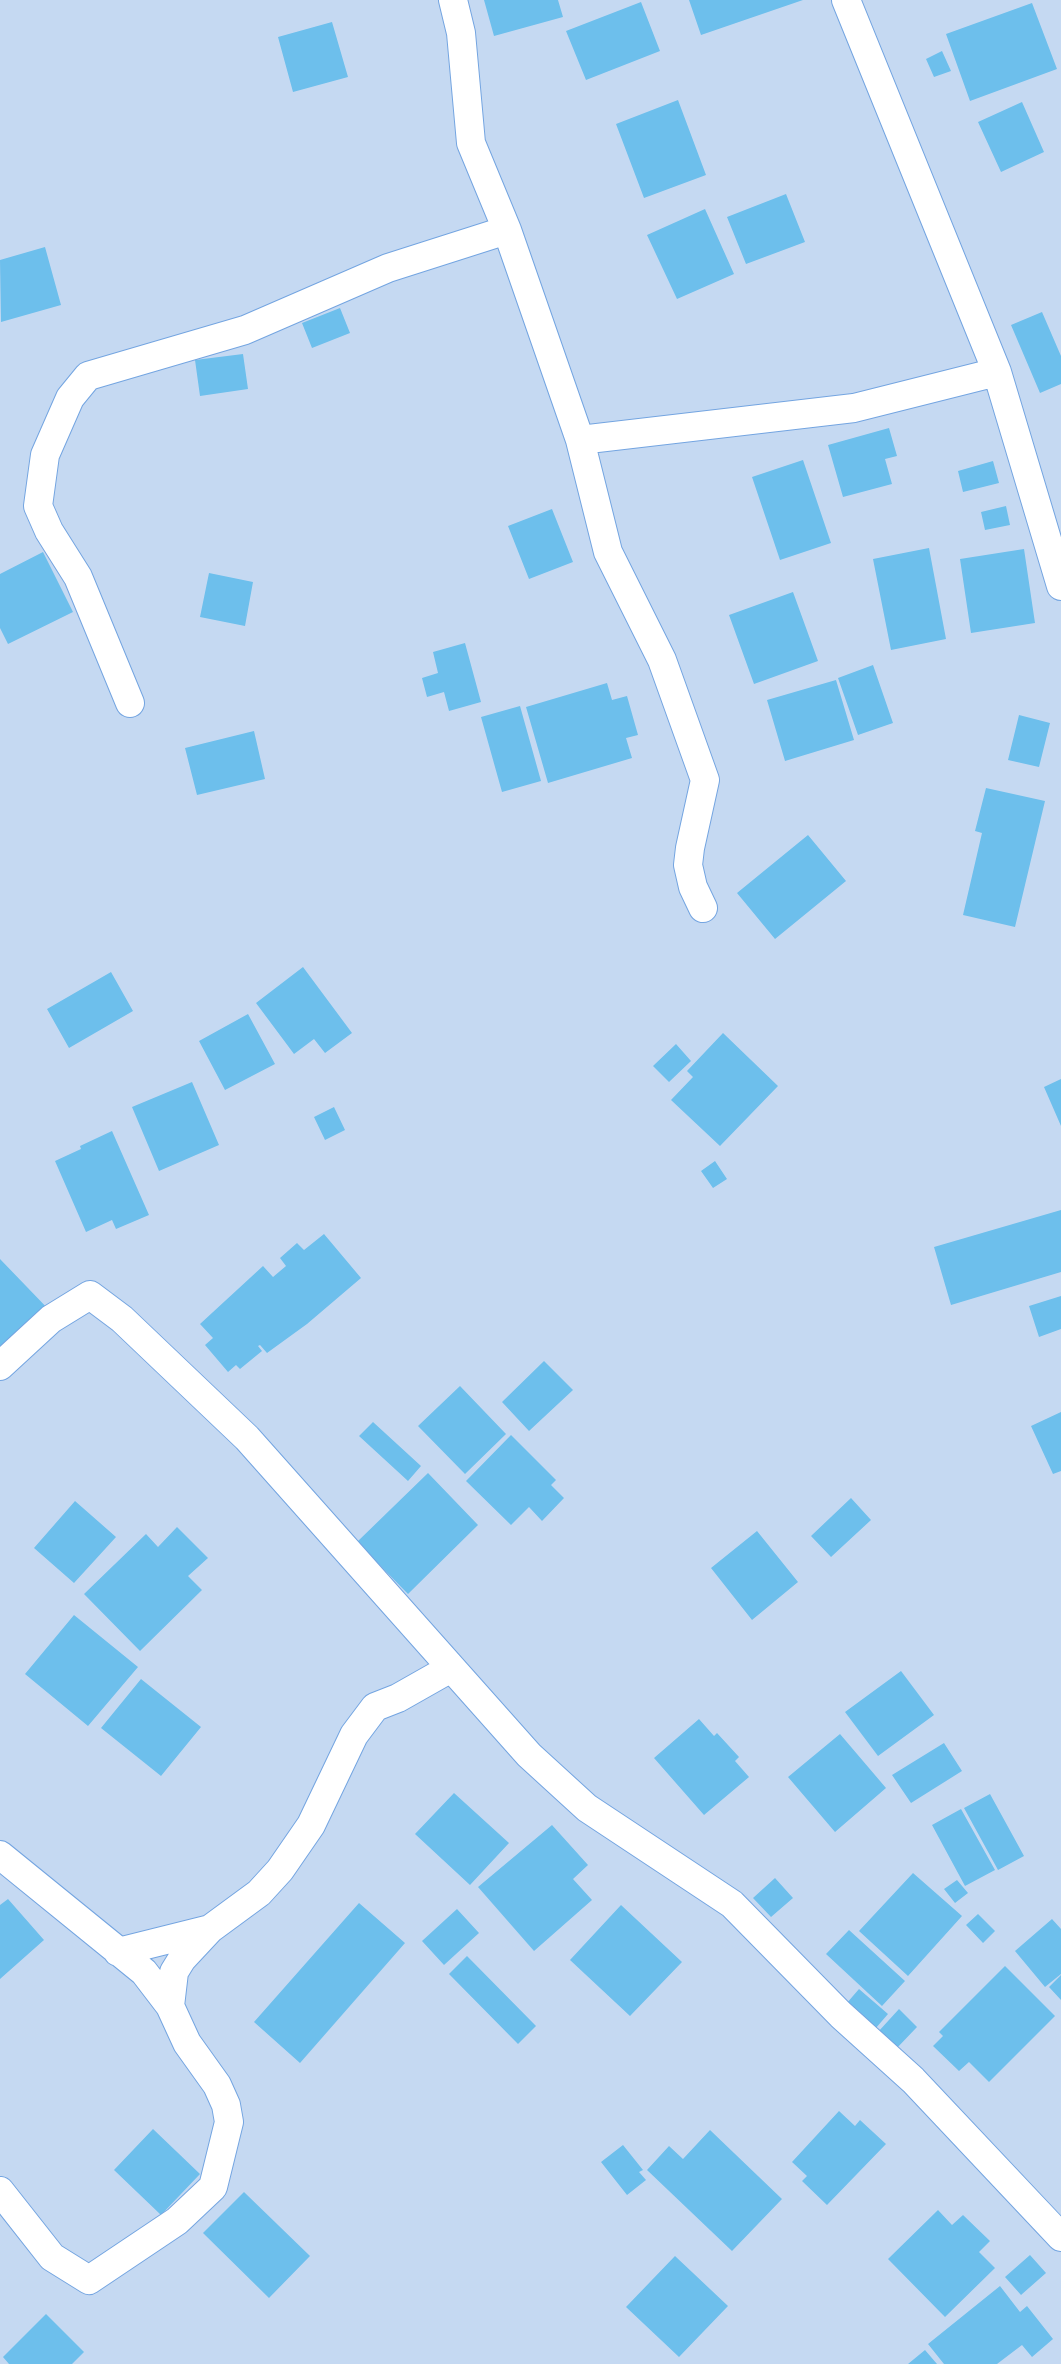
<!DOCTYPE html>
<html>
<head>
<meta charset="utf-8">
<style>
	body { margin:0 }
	canvas { display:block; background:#c5d9f2 }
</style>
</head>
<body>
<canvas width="1061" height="2364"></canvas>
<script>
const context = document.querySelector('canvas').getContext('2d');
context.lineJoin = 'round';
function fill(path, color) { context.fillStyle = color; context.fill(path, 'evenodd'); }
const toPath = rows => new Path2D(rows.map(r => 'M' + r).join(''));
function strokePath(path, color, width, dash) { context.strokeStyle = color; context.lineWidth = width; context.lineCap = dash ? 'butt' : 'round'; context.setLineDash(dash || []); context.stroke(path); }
const building = toPath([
	[484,0,558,0,563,17,494,36],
	[689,0,803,0,701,35],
	[641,2,660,51,586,80,566,31],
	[1032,3,1057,69,970,101,946,34],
	[332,22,348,77,293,92,278,37],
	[942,51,951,71,934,77,926,59],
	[678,100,706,175,644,198,616,124],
	[1022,102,1044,152,1001,172,978,122],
	[786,194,805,242,746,264,727,217],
	[705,209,734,274,677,299,647,235],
	[45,247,61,305,1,322,0,260],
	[340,308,350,333,312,348,302,323],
	[1042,312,1061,356,1061,384,1040,393,1011,325],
	[243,354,248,389,200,396,195,360],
	[889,428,897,456,885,459,892,484,843,497,828,445],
	[803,460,831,543,780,560,752,477],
	[993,461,999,483,963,492,958,471],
	[1006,506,1010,525,985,530,981,512],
	[552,509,573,562,529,579,508,526],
	[929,548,946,639,891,650,873,559],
	[1024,549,1035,623,971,633,960,559],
	[43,552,73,612,8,644,0,628,0,574],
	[209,573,253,582,245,626,200,617],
	[793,592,818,661,754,684,729,615],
	[465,643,481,702,449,711,444,692,427,697,422,678,438,673,433,652],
	[873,665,893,723,858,735,838,678],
	[836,680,854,740,785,761,767,700],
	[607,683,612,700,627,696,638,735,626,738,632,758,548,783,526,707],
	[520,706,541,781,502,792,481,717],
	[1019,715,1050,723,1039,767,1008,760],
	[254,731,265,779,197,795,185,748],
	[986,788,1045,801,1015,927,963,915,982,833,975,831],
	[808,835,846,881,775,939,737,893],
	[303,967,352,1033,325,1053,314,1039,294,1054,256,1003],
	[111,972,133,1011,69,1048,47,1009],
	[248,1014,275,1064,225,1090,199,1041],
	[723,1033,778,1086,720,1146,671,1100,693,1077,687,1071],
	[676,1044,691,1061,669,1082,653,1066],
	[1061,1079,1061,1126,1044,1087],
	[192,1082,219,1145,159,1171,132,1107],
	[334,1107,345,1130,325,1140,314,1117],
	[112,1131,149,1215,116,1229,112,1220,86,1232,55,1161,81,1149,80,1146],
	[715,1161,727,1179,713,1188,701,1171],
	[1061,1210,1061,1272,951,1305,934,1247],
	[324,1234,361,1278,307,1324,267,1353,260,1345,258,1346,262,1351,240,1369,236,1365,228,1372,205,1345,213,1338,200,1324,263,1266,273,1277,286,1266,280,1258,297,1243,304,1250],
	[0,1259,53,1314,0,1352],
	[1061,1296,1061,1329,1039,1337,1029,1306],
	[544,1361,573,1390,529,1431,502,1402],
	[460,1386,506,1434,465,1474,418,1426],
	[1061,1412,1061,1471,1053,1474,1031,1426],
	[373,1422,421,1466,408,1481,359,1436],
	[511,1435,556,1480,551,1485,564,1498,542,1521,529,1507,511,1525,466,1481],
	[428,1473,478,1525,408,1594,357,1542],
	[851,1498,871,1520,831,1557,811,1536],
	[75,1501,116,1537,74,1583,34,1548],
	[177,1527,208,1558,188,1576,202,1590,140,1651,84,1594,146,1534,158,1547],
	[757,1531,798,1582,752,1620,711,1568],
	[74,1615,138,1667,88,1726,25,1674],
	[901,1671,934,1715,878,1756,845,1712],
	[141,1679,201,1727,161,1776,101,1728],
	[699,1719,714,1736,717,1733,739,1757,735,1761,749,1777,704,1815,654,1758],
	[840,1734,886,1788,835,1832,788,1777],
	[944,1743,962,1771,911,1803,892,1775],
	[454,1793,509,1843,470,1885,415,1834],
	[990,1794,1024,1856,998,1870,964,1808],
	[961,1809,995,1870,965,1886,932,1825],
	[552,1825,588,1865,573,1879,592,1900,534,1951,478,1887],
	[913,1873,962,1916,908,1976,859,1931],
	[775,1878,793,1898,771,1917,753,1898],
	[957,1880,968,1893,955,1903,944,1889],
	[8,1899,44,1940,0,1979,0,1905],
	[359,1903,405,1943,300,2063,254,2022],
	[621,1905,682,1962,630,2016,570,1960],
	[457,1909,479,1933,444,1965,422,1941],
	[978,1914,995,1931,983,1943,966,1925],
	[1052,1919,1061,1929,1061,1974,1045,1987,1015,1951],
	[849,1930,905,1981,882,2006,826,1954],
	[467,1956,536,2026,518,2044,449,1974],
	[1005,1966,1055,2016,989,2082,969,2062,959,2071,933,2046,943,2036,939,2032],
	[1061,1975,1061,2000,1049,1987],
	[859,1989,888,2014,869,2036,840,2011],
	[899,2009,917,2027,896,2049,878,2032],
	[839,2111,855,2126,860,2120,886,2144,827,2205,802,2181,807,2176,792,2162],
	[153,2129,200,2174,161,2215,114,2170],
	[710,2130,782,2199,732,2251,647,2170,669,2146,683,2159],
	[623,2145,643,2170,639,2172,646,2180,627,2195,601,2162],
	[244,2192,310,2256,269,2298,203,2233],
	[938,2210,952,2225,963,2215,990,2241,979,2252,995,2268,945,2317,888,2259],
	[1030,2255,1046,2273,1021,2295,1005,2277],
	[675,2256,728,2306,679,2357,626,2307],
	[1000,2286,1020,2312,1027,2306,1053,2339,1032,2357,1022,2345,997,2364,944,2364,928,2344],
	[46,2314,84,2352,72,2364,9,2364,3,2357],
	[925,2350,937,2364,908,2364]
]);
const street = toPath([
	[453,0,461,33,471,143,507,230,580,440,608,552,662,660,705,780,690,848,688,865,693,887,703,908],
	[846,0,997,372,1061,586],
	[580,440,854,408,997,372],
	[130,703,78,577,49,531,38,506,45,455,70,398,88,376,245,330,388,268,507,230],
	[0,1366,51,1319,90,1295,122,1319,247,1438,529,1755,587,1808,732,1904,841,2015,913,2080,1061,2237],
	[0,1855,144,1972,170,2006,187,2043,217,2085,226,2105,229,2122,213,2187,177,2221,89,2280,52,2257,0,2191],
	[118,1952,210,1929],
	[170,2006,174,1972,182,1959,210,1929,259,1893,280,1870,311,1825,354,1735,375,1707,398,1698,451,1668]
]);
fill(building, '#6dbfec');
strokePath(street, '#74a5e1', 30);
strokePath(street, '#fff', 28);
</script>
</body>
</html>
